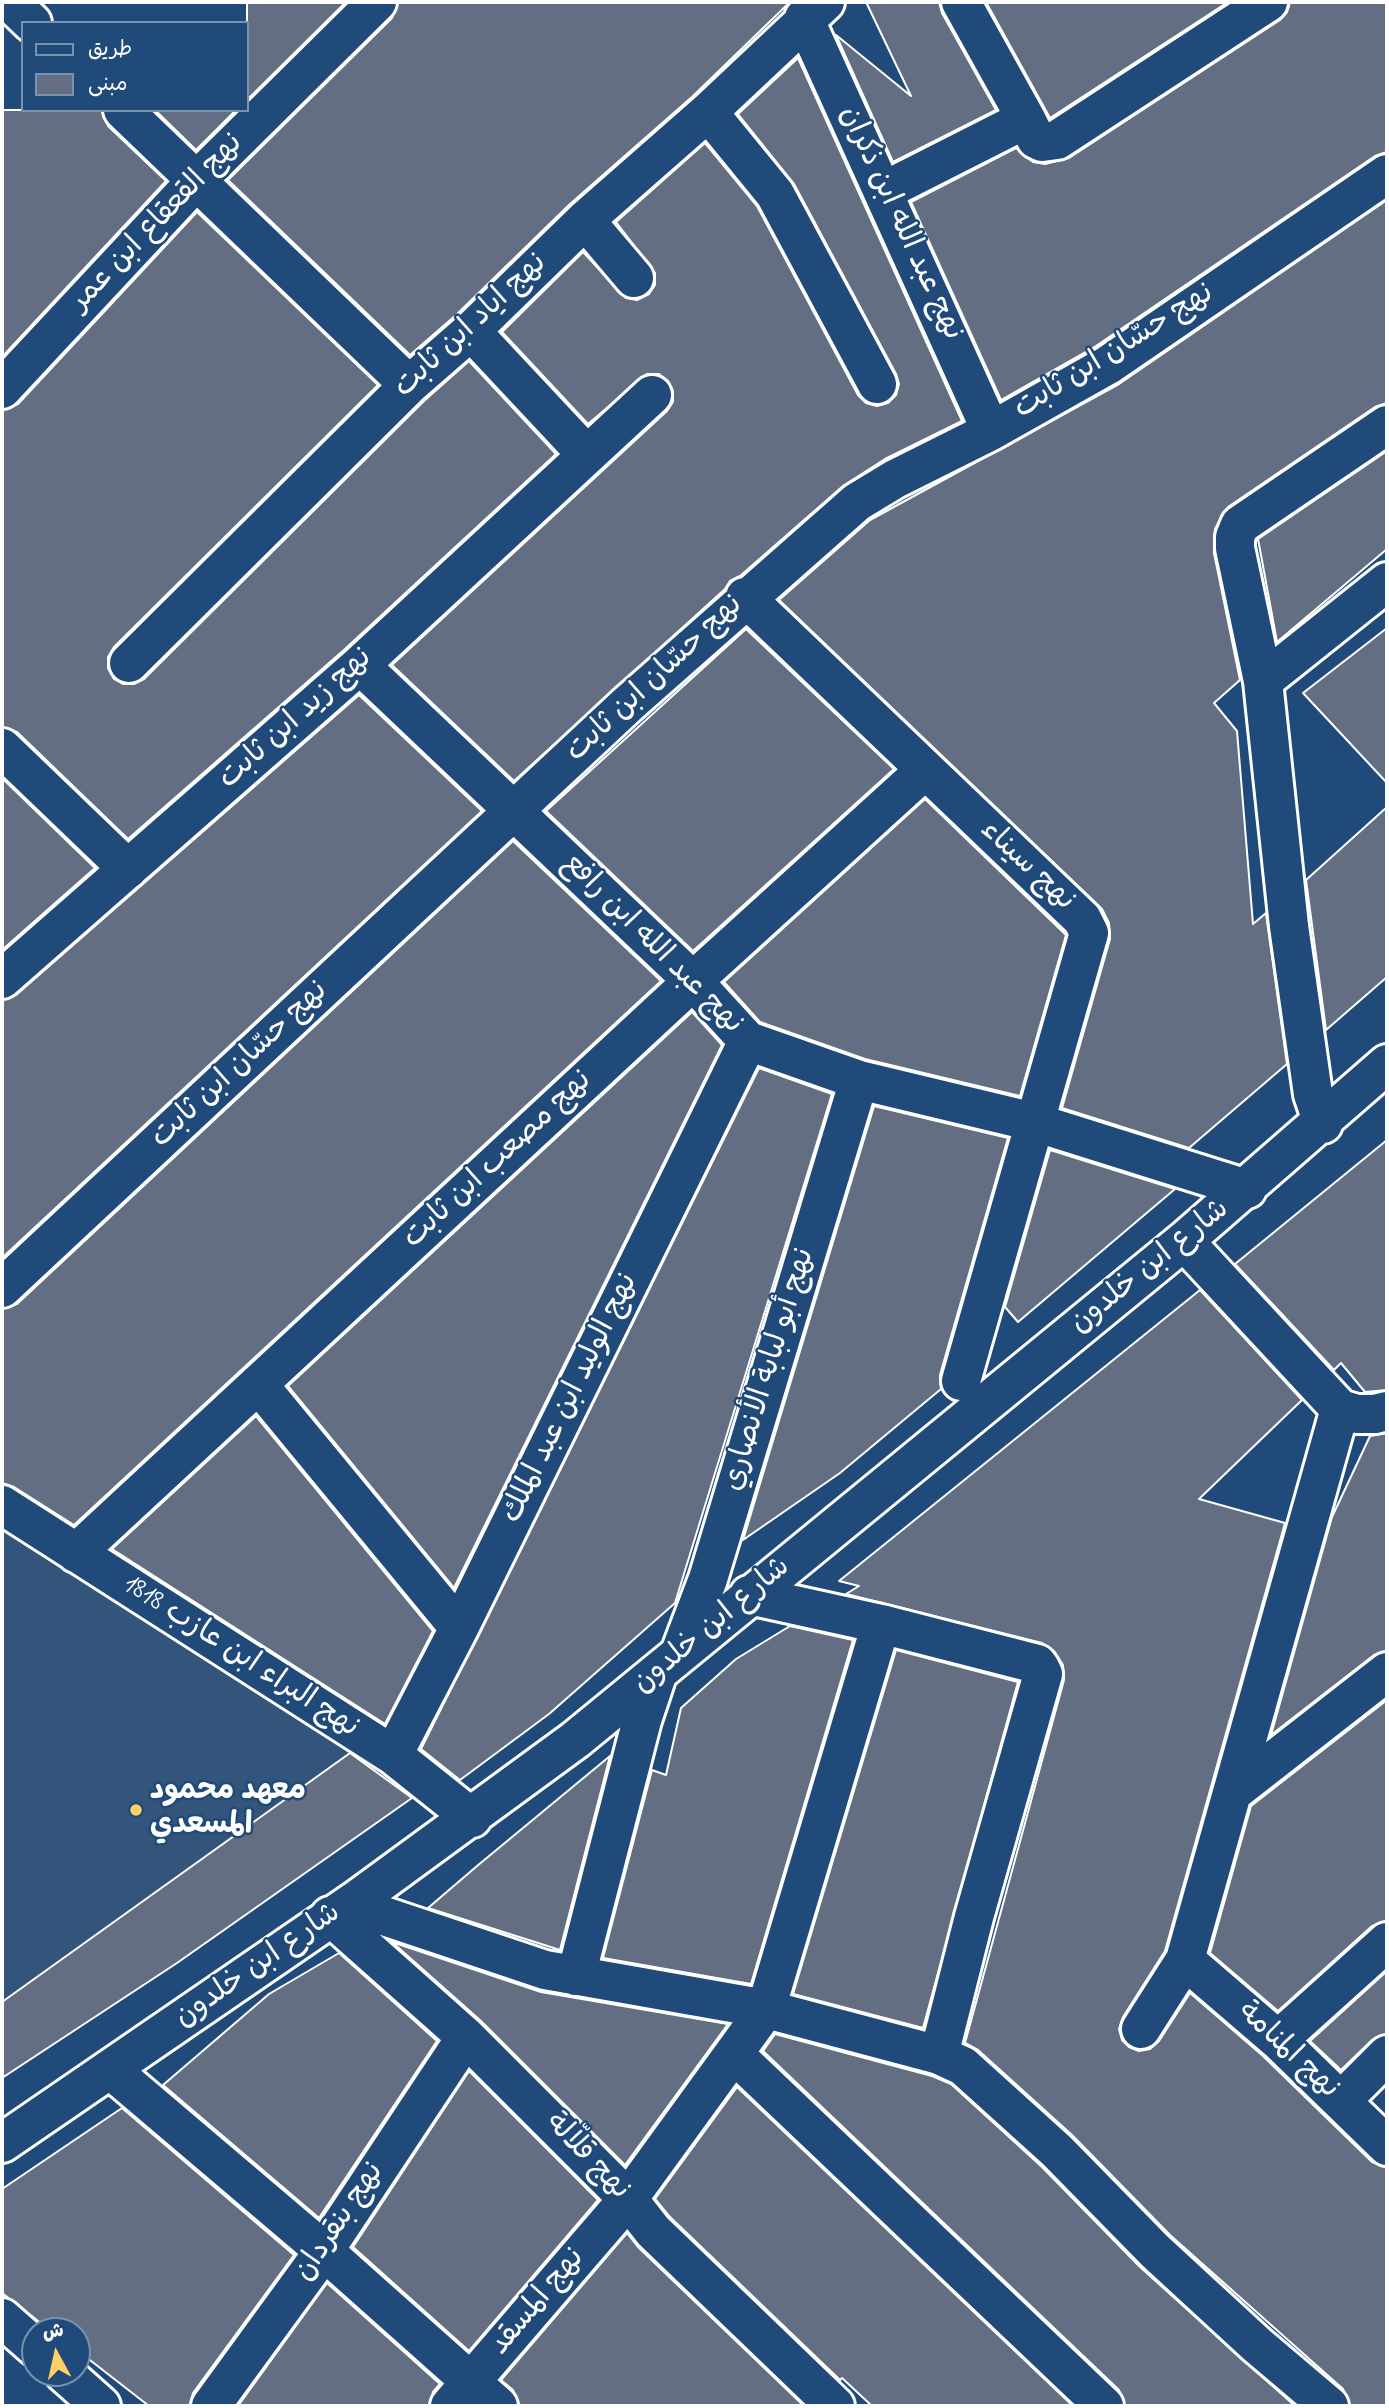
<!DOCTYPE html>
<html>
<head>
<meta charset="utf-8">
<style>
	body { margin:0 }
	#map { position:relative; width:1389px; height:2408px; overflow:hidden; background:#1f4a7a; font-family:"Indie Flower","Playpen Sans Arabic",sans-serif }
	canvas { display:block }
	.frame { position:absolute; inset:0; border:4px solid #fff; pointer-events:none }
	.legend { position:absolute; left:21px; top:21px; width:228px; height:91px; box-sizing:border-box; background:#1f4a7a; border:2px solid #7992af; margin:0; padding:9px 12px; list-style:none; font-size:21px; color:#fff }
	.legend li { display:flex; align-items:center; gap:14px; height:35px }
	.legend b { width:35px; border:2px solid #7992af }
	.north { position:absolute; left:21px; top:2317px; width:70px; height:70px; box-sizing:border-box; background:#1f4a7a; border:2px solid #7992af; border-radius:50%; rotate:352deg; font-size:19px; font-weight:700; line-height:28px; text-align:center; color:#fff }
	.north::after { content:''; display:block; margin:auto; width:24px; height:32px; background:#ffd166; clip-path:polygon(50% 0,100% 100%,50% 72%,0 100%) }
</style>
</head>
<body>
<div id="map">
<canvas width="1389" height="2408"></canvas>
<div class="frame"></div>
<ul class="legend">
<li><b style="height:9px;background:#1f4a7a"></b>طريق</li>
<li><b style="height:19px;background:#636e82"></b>مبنى</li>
</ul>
<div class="north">ش</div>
</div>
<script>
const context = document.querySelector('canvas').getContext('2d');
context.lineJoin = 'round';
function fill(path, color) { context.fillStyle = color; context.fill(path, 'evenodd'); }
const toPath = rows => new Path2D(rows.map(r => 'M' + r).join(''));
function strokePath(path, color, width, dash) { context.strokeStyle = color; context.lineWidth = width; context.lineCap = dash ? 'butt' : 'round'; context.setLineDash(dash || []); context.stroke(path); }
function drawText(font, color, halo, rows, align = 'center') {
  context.font = font + ' "Indie Flower","Playpen Sans Arabic",sans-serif'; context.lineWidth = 5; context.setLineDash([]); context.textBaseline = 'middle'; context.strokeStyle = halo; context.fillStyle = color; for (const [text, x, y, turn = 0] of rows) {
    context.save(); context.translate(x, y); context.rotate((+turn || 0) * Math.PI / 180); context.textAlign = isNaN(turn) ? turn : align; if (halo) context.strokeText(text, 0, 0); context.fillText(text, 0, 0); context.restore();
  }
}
const built = toPath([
	[2,1519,351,1752,2,2002]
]);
const building = toPath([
	[247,2,346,2,247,100,247,2],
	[398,2,790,2,693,96,570,204,456,315,410,355,228,180,392,18,398,2],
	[866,2,939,2,942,13,996,110,893,162,836,35,911,96,866,2],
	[986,2,1228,2,1050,118,986,2],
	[1290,2,1387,2,1387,152,1375,156,1096,346,1001,400,911,202,1016,148,1033,162,1045,164,1069,158,1280,20,1287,12,1290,2],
	[798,58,962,421,885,459,843,486,740,576,730,581,725,589,514,781,392,665,667,411,673,402,673,391,668,381,659,374,647,374,588,424,502,332,583,252,626,298,637,300,649,294,655,285,655,273,616,222,705,143,757,206,858,395,866,403,877,406,888,403,896,395,899,384,896,374,794,184,738,114,798,58],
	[2,110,102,110,108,126,166,181,2,357,2,110],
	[155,110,236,110,196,150,155,110],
	[1387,200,1387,403,1375,407,1228,507,1215,529,1214,553,1240,680,1214,703,1237,731,1253,924,1266,913,1287,1064,1189,1148,1062,1108,1110,939,1109,923,1102,909,779,600,870,520,1119,384,1387,200],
	[197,212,378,385,114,647,108,657,108,668,114,679,123,684,134,684,144,679,424,401,469,361,556,454,345,649,128,839,17,732,2,727,2,410,18,404,197,212],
	[1387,451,1387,549,1277,642,1258,539,1387,451],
	[1387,628,1387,783,1303,693,1387,628],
	[746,629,894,769,693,951,546,811,746,629],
	[359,695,482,811,2,1258,2,1000,16,995,359,695],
	[2,778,95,868,2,950,2,778],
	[925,799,1066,935,1020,1096,865,1059,760,1022,724,982,925,799],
	[1387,807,1387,977,1326,1030,1306,880,1387,807],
	[513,841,661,981,74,1525,14,1487,2,1483,2,1309,17,1304,513,841],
	[692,1012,722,1045,454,1588,288,1386,692,1012],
	[759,1068,832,1094,675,1603,549,1714,460,1780,421,1749,759,1068],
	[874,1106,1008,1138,940,1375,941,1389,840,1473,743,1540,874,1106],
	[1387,1140,1387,1390,1365,1392,1341,1363,1334,1370,1235,1264,1387,1140],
	[1050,1150,1175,1189,1018,1322,1005,1307,1050,1150],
	[1200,1290,1302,1400,1199,1499,1285,1523,1165,1951,1123,2017,1119,2029,1122,2040,1129,2047,1139,2051,1150,2049,1159,2041,1190,1993,1263,2056,1372,2162,1387,2167,1387,2406,1350,2406,1343,2389,1170,2235,1072,2135,978,2050,965,2043,1064,1680,1063,1665,1054,1651,1042,1643,846,1594,859,1586,839,1581,1200,1290],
	[256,1416,433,1631,385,1724,112,1549,256,1416],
	[1387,1433,1387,1651,1374,1655,1271,1735,1332,1517,1370,1436,1387,1433],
	[790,1626,853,1640,751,1984,603,1958,652,1770,666,1775,681,1708,736,1659,790,1626],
	[896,1650,1018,1682,923,2028,793,1994,896,1650],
	[1387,1700,1387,1921,1372,1926,1278,2011,1210,1953,1251,1806,1387,1700],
	[350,1753,412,1798,177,1963,2,2078,2,2002,350,1753],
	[610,1756,560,1950,428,1908,477,1866,610,1756],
	[392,1942,541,1992,728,2024,625,2165,481,2021,392,1942],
	[339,1953,437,2041,319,2218,163,2085,269,1994,339,1953],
	[1387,1971,1387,2034,1372,2040,1341,2070,1310,2041,1387,1971],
	[775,2034,932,2076,951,2084,1042,2167,1140,2267,1295,2406,1125,2406,1119,2390,763,2051,775,2034],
	[469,2071,598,2200,469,2351,353,2247,469,2071],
	[737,2087,1073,2406,872,2406,842,2378,840,2380,669,2216,655,2199,737,2087],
	[122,2108,294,2255,193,2393,190,2406,149,2406,77,2350,77,2331,51,2331,2,2293,2,2189,122,2108],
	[627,2233,638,2247,804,2406,519,2406,513,2390,501,2380,627,2233],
	[327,2283,440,2384,433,2392,429,2406,238,2406,327,2283]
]);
const minor = toPath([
	[10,2,32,23],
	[961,2,1026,119],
	[804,18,991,431],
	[123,110,409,385],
	[708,112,775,194,877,384],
	[884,191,1026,119,1036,139,1042,142,1057,140,1268,2],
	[585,220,634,278],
	[471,331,587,455],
	[2,389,196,181,377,2],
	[745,597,1082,919,1089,933,961,1381],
	[129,663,409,385,471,331,585,220,708,112,825,2],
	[360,665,693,981,748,1041,859,1080,1034,1122,1247,1189],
	[1263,681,1235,548,1235,537,1240,525,1387,425],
	[2,748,128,869],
	[2,979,360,665,652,395],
	[1323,1124,1313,1094,1289,926,1263,681,1387,582],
	[1184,1241,1340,1409],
	[2,1288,628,704,857,502,895,479,991,431,1108,365,1387,174],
	[258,1384,459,1628],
	[2,1505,393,1755,472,1818],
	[76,1553,693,981,924,771],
	[749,1595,881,1624,1037,1664,1040,1668,1043,1674,974,1917,939,2055],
	[680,1653,708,1579,859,1080],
	[393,1755,459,1628,748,1041],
	[1232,1793,1387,1672],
	[355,1901,369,1911,545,1970,766,2009,939,2055,963,2066,1057,2151,1155,2251,1257,2345,1329,2406],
	[330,1916,466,2037,628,2199,653,2231,835,2406],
	[1185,1960,1278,2040,1387,2146],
	[576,1976,642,1720,657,1675],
	[1141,2029,1185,1960,1340,1409,1357,1414,1375,1414,1387,1411],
	[1278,2040,1387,1942],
	[735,2055,1104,2406],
	[111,2070,324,2251,498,2406],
	[1341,2101,1387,2055],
	[2,2143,355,1901,575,1740,1184,1241,1387,1064],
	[2,2318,35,2347],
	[64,2373,101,2406],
	[211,2406,324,2251,466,2037],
	[450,2406,628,2199,766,2009,881,1624]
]);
const markers = [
	[136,1810,7,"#ffd166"]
];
const streetNames = [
	["نهج القعقاع ابن عمر",158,224,-46],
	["نهج عبد الله ابن ذكران",899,224,65],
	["نهج اياد ابن ثابت",472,327,-43],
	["نهج حسّان ابن ثابت",1115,353,-32],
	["نهج حسّان ابن ثابت",656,680,-43],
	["نهج زيد ابن ثابت",297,720,-42],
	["نهج سيناء",1026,867,43],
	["نهج عبد الله ابن رافع",651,945,45],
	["نهج حسّان ابن ثابت",241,1066,-43],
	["نهج مصعب ابن ثابت",499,1161,-43],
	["شارع ابن خلدون",1151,1268,-39],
	["نهج أبو لبابة الأنصاري",771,1370,-73],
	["نهج الوليد ابن عبد الملك",572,1399,-64],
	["شارع ابن خلدون",713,1627,-40],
	["نهج البراء ابن عازب 1818",240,1658,33],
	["شارع ابن خلدون",259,1967,-35],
	["نهج المنامة",1287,2052,43],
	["نهج قلاّلة",586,2158,46],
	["نهج بنقردان",341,2223,-56],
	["نهج المسقد",539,2303,-50]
];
const poiNames = [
	["معهد محمود",150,1793],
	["المسعدي",150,1827]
];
fill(built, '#33557c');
fill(building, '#636e82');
strokePath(building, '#fff', 2);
strokePath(minor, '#fff', 44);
strokePath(minor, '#1f4a7a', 38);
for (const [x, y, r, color] of markers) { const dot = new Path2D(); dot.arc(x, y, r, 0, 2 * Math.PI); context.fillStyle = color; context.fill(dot); strokePath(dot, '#1f4a7a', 2.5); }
drawText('30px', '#fff', '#1f4a7a', streetNames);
drawText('bold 30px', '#fff', '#1f4a7a', poiNames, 'left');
</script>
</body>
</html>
